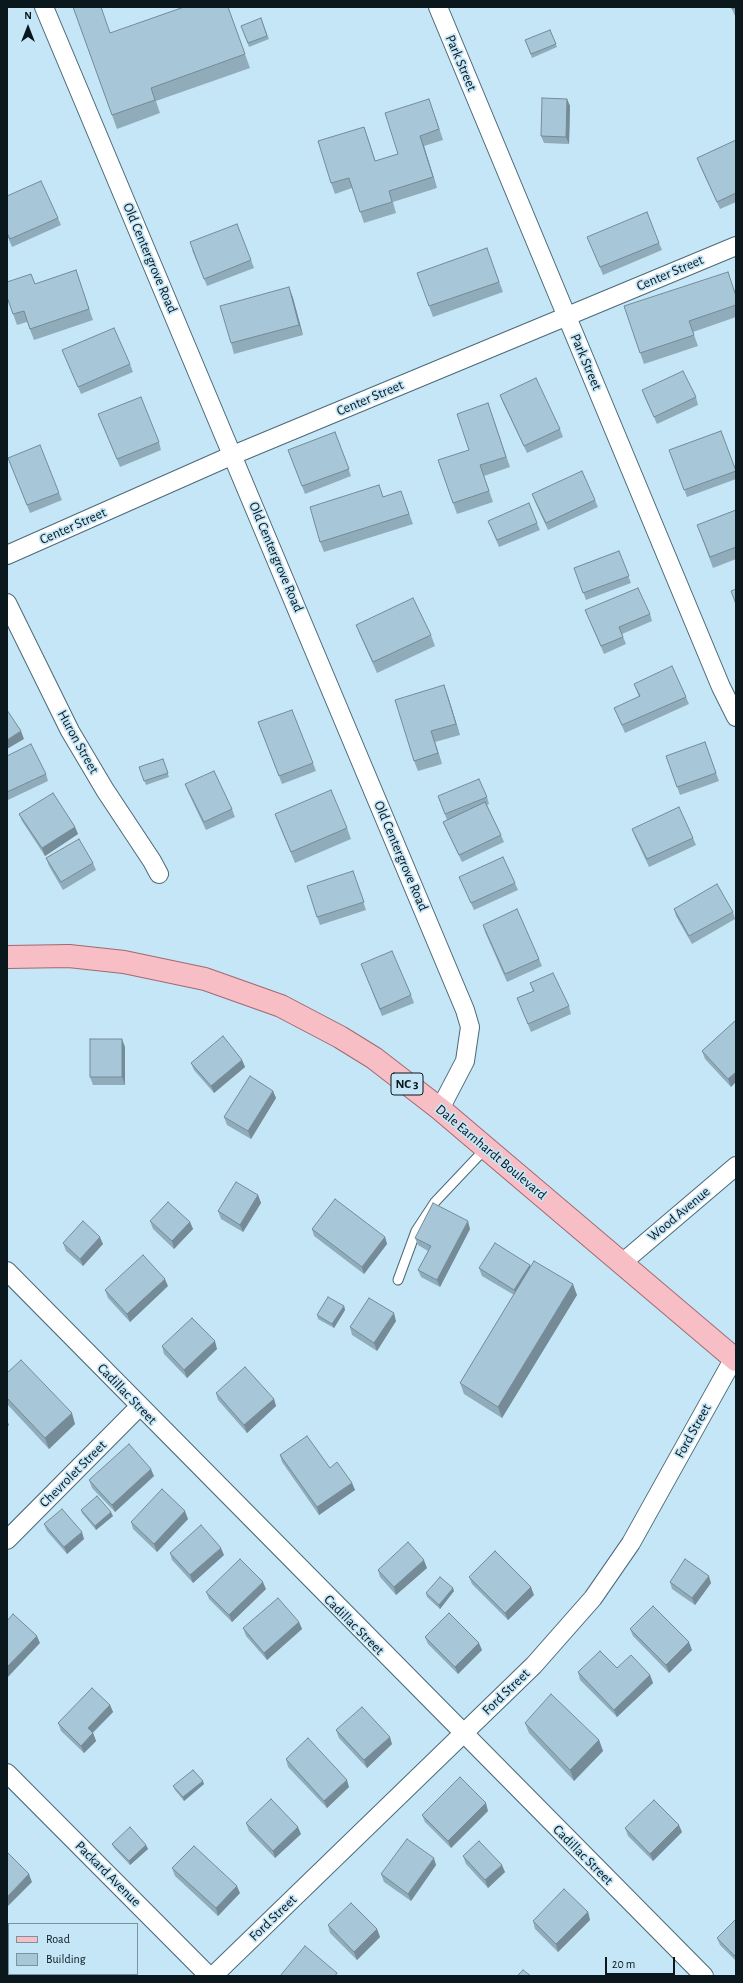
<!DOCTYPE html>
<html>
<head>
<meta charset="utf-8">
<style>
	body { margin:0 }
	#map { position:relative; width:743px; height:1983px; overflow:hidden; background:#c5e6f7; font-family:"Alegreya Sans",sans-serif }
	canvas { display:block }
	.frame { position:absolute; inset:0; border:8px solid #0a171d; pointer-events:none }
	.legend { position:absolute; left:8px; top:1923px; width:130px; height:52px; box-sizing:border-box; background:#c5e6f7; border:1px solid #7a93a0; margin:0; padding:5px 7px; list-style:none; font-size:12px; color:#0a171d }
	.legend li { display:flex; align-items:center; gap:8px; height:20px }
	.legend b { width:20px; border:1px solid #7a93a0 }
	.north { position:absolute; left:8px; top:8px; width:40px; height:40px; -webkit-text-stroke:3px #c5e6f7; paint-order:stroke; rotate:0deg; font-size:11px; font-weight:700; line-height:16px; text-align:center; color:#0a171d }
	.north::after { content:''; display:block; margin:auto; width:14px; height:18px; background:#0a171d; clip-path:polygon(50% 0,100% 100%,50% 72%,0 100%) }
	.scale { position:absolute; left:605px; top:1957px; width:70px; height:18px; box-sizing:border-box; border:2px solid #0a171d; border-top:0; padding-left:5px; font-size:12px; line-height:14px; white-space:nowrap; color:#0a171d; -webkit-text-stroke:3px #c5e6f7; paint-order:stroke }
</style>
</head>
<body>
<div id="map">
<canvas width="743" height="1983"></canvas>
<div class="frame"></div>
<ul class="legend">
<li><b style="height:5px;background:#f7bfc5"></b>Road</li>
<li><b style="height:11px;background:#a7c7d8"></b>Building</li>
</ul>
<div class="north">N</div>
<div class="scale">20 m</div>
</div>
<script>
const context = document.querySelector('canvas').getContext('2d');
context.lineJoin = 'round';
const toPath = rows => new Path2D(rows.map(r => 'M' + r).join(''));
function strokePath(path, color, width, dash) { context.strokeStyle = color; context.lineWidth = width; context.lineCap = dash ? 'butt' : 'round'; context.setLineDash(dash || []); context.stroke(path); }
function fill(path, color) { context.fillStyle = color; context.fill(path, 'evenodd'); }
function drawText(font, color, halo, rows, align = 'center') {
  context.font = font + ' "Alegreya Sans",sans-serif'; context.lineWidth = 3.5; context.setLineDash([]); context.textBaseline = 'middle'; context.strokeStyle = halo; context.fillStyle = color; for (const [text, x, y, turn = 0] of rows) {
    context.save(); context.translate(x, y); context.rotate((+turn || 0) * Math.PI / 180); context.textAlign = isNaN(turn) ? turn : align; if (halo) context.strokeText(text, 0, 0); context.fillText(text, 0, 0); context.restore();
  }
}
const service = toPath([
	[398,1280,416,1231,435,1202,486,1148]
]);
const minor = toPath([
	[44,7,465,1010,470,1027,465,1061,440,1109],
	[438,7,721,687,736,717],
	[7,555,233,455,736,246],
	[7,603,70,731,105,790,152,861,159,874],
	[622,1263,736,1166],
	[7,1271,704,1976],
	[7,1540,139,1407],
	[7,1773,209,1976],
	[213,1976,534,1665,593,1598,631,1543,734,1358]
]);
const primary = toPath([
	[7,957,69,956,124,962,205,979,281,1006,340,1037,374,1058,440,1109,736,1360]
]);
const wall = toPath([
	[73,7,110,33,228,7,250,68,156,101,160,113,117,129],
	[731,7,736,7,736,16,735,16],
	[261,18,269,39,249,47,241,26],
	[550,30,557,47,532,58,525,40],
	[429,99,443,140,424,146,437,188,393,202,396,213,364,223,352,188,335,194,331,183,364,127,375,161,398,154],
	[567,99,570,106,569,144,544,143,541,136],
	[736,140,736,202,720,209,700,166,697,158],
	[7,196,58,218,61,225,12,247,7,235],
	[587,237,659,243,662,250,603,275],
	[487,248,503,292,433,317,417,273],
	[192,250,251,260,254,268,207,286],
	[76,270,93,320,34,340,27,322,17,325,7,297,35,284],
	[289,287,293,298,303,335,234,354,231,343],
	[736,295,736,317,693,332,698,346,644,364,624,306],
	[62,350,130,364,133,372,81,394],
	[642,390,696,397,698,405,657,424,645,398],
	[500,395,560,429,563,437,527,453,503,403],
	[98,414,159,442,161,450,120,467],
	[492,414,510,467,484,476,493,502,457,514,453,503,469,450],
	[721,431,736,472,736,479,687,497,669,450],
	[335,432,351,476,305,494,288,450],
	[11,465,59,493,62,500,30,513],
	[532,494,595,500,598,507,548,530,535,502],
	[383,496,405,502,413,524,324,552,320,542],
	[736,510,736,559,713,568,697,525],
	[488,521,537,523,540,530,499,547],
	[619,551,631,583,586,600,574,568],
	[585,610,650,614,652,621,622,634,626,644,604,654],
	[356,625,431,635,435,646,377,673,360,635],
	[634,684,686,697,689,704,625,733,614,708,639,697],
	[444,685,460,735,435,742,442,764,418,771,414,761],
	[258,722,313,763,316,771,282,784],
	[705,742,719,781,680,795,666,756],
	[7,756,46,774,48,781,8,800,7,797],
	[163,759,169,777,146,785,139,767],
	[185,784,232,809,235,817,206,830,188,792],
	[438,796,487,797,489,804,487,805,501,835,504,842,462,862,446,829,443,822,447,820],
	[19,814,75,827,78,834,45,856,22,821],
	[275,814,347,828,351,839,295,863,279,825],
	[632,829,693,838,696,845,649,867,635,837],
	[46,858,93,863,96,870,63,890,49,866],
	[353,871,366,910,320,925,317,917],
	[459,877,515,883,518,890,474,910],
	[674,909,733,912,735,919,692,944,676,916],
	[483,925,539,959,542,966,507,982,485,932],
	[361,964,411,995,414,1003,382,1016],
	[530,983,569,1006,571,1014,531,1032,517,998,533,991],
	[736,1020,731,1087,705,1059,702,1051],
	[125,1047,125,1085,93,1085,90,1077],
	[242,1060,245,1067,214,1093,194,1070,191,1063],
	[273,1091,276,1098,251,1139,227,1125,224,1117],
	[258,1195,261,1203,243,1232,221,1219,218,1211],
	[150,1221,190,1222,193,1229,174,1249,153,1229],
	[312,1229,385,1237,387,1244,364,1274,314,1236],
	[470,1229,440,1287,421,1277,418,1270,428,1251,418,1245,415,1238],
	[63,1243,103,1244,83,1266,66,1251],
	[530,1265,530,1268,577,1295,502,1418,464,1394,460,1383,514,1295,482,1276,479,1268],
	[168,1286,130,1322,108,1298,105,1290],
	[344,1306,345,1310,334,1328,318,1319,317,1315],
	[396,1321,377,1351,352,1335,350,1327],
	[162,1346,217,1349,187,1378,164,1354],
	[7,1373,75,1424,49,1449,7,1404],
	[216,1393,274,1399,276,1406,247,1433,218,1400],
	[280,1455,330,1468,352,1483,355,1490,319,1515,282,1462],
	[154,1476,115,1512,92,1488,89,1480],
	[81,1510,113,1516,96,1530,82,1513],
	[188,1519,157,1552,133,1529,131,1522],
	[44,1524,84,1539,67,1554,47,1531],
	[170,1553,224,1555,193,1583,172,1560],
	[427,1568,396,1595,380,1577,378,1570],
	[469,1577,534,1595,508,1620,472,1584],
	[670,1582,711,1583,695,1605,672,1589],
	[266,1589,232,1622,209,1599,206,1592],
	[454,1591,440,1609,427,1597,426,1593],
	[299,1622,302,1629,267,1660,246,1636,243,1628],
	[630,1629,692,1650,669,1673,633,1636],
	[425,1637,482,1650,458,1674,428,1644],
	[617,1668,650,1675,653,1683,617,1717,580,1680,578,1672],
	[110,1705,113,1712,93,1733,96,1741,84,1753,61,1731,58,1723],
	[525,1723,599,1740,603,1751,574,1781,529,1733],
	[336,1730,392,1744,367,1768,339,1738],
	[286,1759,349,1787,327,1808,288,1767],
	[204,1784,184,1801,175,1790,173,1786],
	[488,1811,451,1848,425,1822,422,1815],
	[246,1823,301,1834,275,1858,249,1831],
	[625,1828,682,1832,653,1861,628,1836],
	[112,1844,146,1845,148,1849,130,1865,114,1848],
	[463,1856,505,1872,488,1888,466,1864],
	[436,1865,411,1901,384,1882,381,1874],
	[172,1868,240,1893,218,1916,175,1876],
	[588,1912,590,1920,558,1952,535,1929,533,1921],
	[736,1919,736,1961,720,1945,717,1938],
	[328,1925,377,1929,380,1937,357,1960,330,1933]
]);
const shadedWall = toPath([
	[429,99,433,110,443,140,439,129],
	[567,99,570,106,569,144,566,137],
	[364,127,368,138,379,172,375,161],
	[420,136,424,146,437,188,433,177],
	[289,287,293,298,303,335,299,325],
	[444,685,448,696,460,735,456,724],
	[21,731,24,739,7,749,7,740],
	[431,731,435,742,442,764,438,753],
	[75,827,78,834,45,856,42,848],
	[122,1039,125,1047,125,1085,122,1077],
	[242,1060,245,1067,214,1093,211,1086],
	[736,1072,736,1082,731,1087,728,1079],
	[273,1091,276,1098,251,1139,248,1131],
	[258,1195,261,1203,243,1232,240,1225],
	[468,1221,470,1229,440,1287,437,1280],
	[190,1222,193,1229,174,1249,172,1241],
	[100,1237,103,1244,83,1266,80,1259],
	[385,1237,387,1244,364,1274,362,1267],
	[530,1265,532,1272,517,1297,514,1290],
	[165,1279,168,1286,130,1322,127,1314],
	[573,1284,577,1295,502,1418,498,1407],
	[344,1306,345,1310,334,1328,332,1324],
	[394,1313,396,1321,377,1351,374,1343],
	[215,1341,217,1349,187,1378,184,1370],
	[274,1399,276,1406,247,1433,244,1425],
	[72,1413,75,1424,49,1449,45,1438],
	[7,1420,9,1425,7,1427],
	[151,1469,154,1476,115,1512,112,1505],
	[352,1483,355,1490,319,1515,317,1507],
	[185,1511,188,1519,157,1552,154,1544],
	[111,1512,113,1516,96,1530,95,1526],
	[82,1532,84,1539,67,1554,64,1547],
	[221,1548,224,1555,193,1583,190,1575],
	[424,1560,427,1568,396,1595,394,1587],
	[709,1576,711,1583,695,1605,692,1598],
	[263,1582,266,1589,232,1622,229,1615],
	[531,1587,534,1595,508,1620,505,1613],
	[453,1588,454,1591,440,1609,439,1605],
	[299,1622,302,1629,267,1660,264,1653],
	[37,1636,40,1643,7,1678,7,1667],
	[689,1642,692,1650,669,1673,666,1665],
	[479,1643,482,1650,458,1674,455,1667],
	[650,1675,653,1683,617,1717,614,1710],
	[110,1705,113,1712,90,1735,88,1728],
	[93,1733,96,1741,84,1753,81,1746],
	[390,1737,392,1744,367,1768,364,1760],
	[599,1740,603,1751,574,1781,570,1770],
	[347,1780,349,1787,327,1808,324,1801],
	[203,1781,204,1784,184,1801,183,1797],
	[486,1803,488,1811,451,1848,448,1841],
	[679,1825,682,1832,653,1861,650,1854],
	[298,1827,301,1834,275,1858,273,1851],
	[146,1845,148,1849,130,1865,129,1861],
	[434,1858,436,1865,411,1901,408,1894],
	[502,1865,505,1872,488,1888,485,1880],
	[29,1874,32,1882,7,1907,7,1897],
	[237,1886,240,1893,218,1916,216,1908],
	[588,1912,590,1920,558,1952,556,1944],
	[377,1929,380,1937,357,1960,354,1952]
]);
const building = toPath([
	[73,7,101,7,110,33,184,7,228,7,245,54,151,88,155,100,112,115,73,7],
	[732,7,736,7,736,8,732,9,732,7],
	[261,18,267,36,248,43,241,26,261,18],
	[550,30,556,44,531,54,525,40,550,30],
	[542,98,567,99,566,137,541,136,542,98],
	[429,99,439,129,420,136,433,177,389,191,392,202,360,212,349,178,331,183,318,141,364,127,375,161,398,154,385,113,429,99],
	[736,140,736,193,717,202,697,158,736,140],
	[41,181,58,218,10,239,7,233,7,196,41,181],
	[647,212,659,243,600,267,587,237,647,212],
	[237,224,251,260,204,279,190,242,237,224],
	[487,248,499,282,429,306,417,273,487,248],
	[76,270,89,309,30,329,24,311,13,314,7,297,7,282,31,274,35,284,76,270],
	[728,272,736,296,736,305,689,321,694,335,640,353,624,306,728,272],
	[289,287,299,325,231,343,220,306,289,287],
	[114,328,130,364,78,387,62,350,114,328],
	[683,371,696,397,654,417,642,390,683,371],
	[536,378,560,429,524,446,500,395,536,378],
	[141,397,159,442,117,459,98,414,141,397],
	[488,403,506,457,480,465,489,491,453,503,438,460,469,450,457,414,488,403],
	[721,431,736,471,684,490,669,450,721,431],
	[335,432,349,469,302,486,288,450,335,432],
	[40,445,59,493,27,505,8,458,40,445],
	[582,471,595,500,546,523,532,494,582,471],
	[379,485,383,497,401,491,409,514,320,542,310,507,379,485],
	[529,503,537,523,497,540,488,521,529,503],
	[736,510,736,547,710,557,697,525,736,510],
	[619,551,629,576,583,593,574,568,619,551],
	[638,588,650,614,619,627,623,637,601,646,585,610,638,588],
	[736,589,736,604,731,591,736,589],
	[413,598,431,635,373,662,356,625,413,598],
	[672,666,686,697,622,725,614,708,640,696,634,684,672,666],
	[444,685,456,724,431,731,438,753,414,761,395,700,444,685],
	[7,710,21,731,7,740,7,710],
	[292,710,313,763,279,776,258,722,292,710],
	[705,742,716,773,677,787,666,756,705,742],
	[31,744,46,774,7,792,7,756,31,744],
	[163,759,168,773,144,781,139,767,163,759],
	[214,771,232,809,204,822,185,784,214,771],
	[479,779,487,797,445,814,438,796,479,779],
	[331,790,347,828,291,852,275,814,331,790],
	[53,793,75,827,42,848,19,814,53,793],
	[485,802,501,835,459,855,443,822,485,802],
	[679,807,693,838,647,859,632,829,679,807],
	[79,839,93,863,61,882,46,858,79,839],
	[503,857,515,883,471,903,459,877,503,857],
	[353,871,364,902,317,917,307,886,353,871],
	[717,884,733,912,689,936,674,909,717,884],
	[517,909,539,959,505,974,483,925,517,909],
	[392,951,411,995,380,1009,361,964,392,951],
	[553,973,569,1006,528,1024,517,998,534,991,530,983,553,973],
	[736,1020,736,1072,728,1079,702,1051,736,1020],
	[223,1036,242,1060,211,1086,191,1063,223,1036],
	[90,1039,122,1039,122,1077,90,1077,90,1039],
	[250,1076,273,1091,248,1131,224,1117,250,1076],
	[236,1182,258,1195,240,1225,218,1211,236,1182],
	[335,1199,385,1237,362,1267,312,1229,335,1199],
	[168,1202,190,1222,172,1241,150,1221,168,1202],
	[433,1203,468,1221,437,1280,418,1270,431,1246,415,1238,433,1203],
	[83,1221,100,1237,80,1259,63,1243,83,1221],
	[495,1243,530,1265,514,1290,479,1268,495,1243],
	[143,1255,165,1279,127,1314,105,1290,143,1255],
	[534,1261,573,1284,498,1407,460,1383,534,1261],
	[328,1297,344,1306,332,1324,317,1315,328,1297],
	[369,1298,394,1313,374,1343,350,1327,369,1298],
	[192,1318,215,1341,184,1370,162,1346,192,1318],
	[21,1360,72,1413,45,1438,7,1398,7,1373,21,1360],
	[245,1367,274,1399,244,1425,216,1393,245,1367],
	[307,1436,330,1468,337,1462,352,1483,317,1507,280,1455,307,1436],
	[129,1444,151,1469,112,1505,89,1480,129,1444],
	[162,1489,185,1511,154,1544,131,1522,162,1489],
	[97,1496,111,1512,95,1526,81,1510,97,1496],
	[62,1509,82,1532,64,1547,44,1524,62,1509],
	[201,1525,221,1548,190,1575,170,1553,201,1525],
	[408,1542,424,1560,394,1587,378,1570,408,1542],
	[495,1551,531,1587,505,1613,469,1577,495,1551],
	[240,1559,263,1582,229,1615,206,1592,240,1559],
	[685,1559,709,1576,692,1598,670,1582,685,1559],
	[440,1577,453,1588,439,1605,426,1593,440,1577],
	[278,1598,299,1622,264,1653,243,1628,278,1598],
	[653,1606,689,1642,666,1665,630,1629,653,1606],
	[449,1613,479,1643,455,1667,425,1637,449,1613],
	[13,1614,37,1636,7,1667,7,1621,13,1614],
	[600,1651,617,1668,631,1655,650,1675,614,1710,578,1672,600,1651],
	[92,1688,110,1705,88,1728,93,1733,81,1746,58,1723,92,1688],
	[551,1694,599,1740,570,1770,525,1723,551,1694],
	[362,1707,390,1737,364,1760,336,1730,362,1707],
	[308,1738,347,1780,324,1801,286,1759,308,1738],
	[193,1770,203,1781,183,1797,173,1786,193,1770],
	[460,1777,486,1803,448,1841,422,1815,460,1777],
	[271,1799,298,1827,273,1851,246,1823,271,1799],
	[654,1800,679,1825,650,1854,625,1828,654,1800],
	[130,1827,146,1845,129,1861,112,1844,130,1827],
	[407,1839,434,1858,408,1894,381,1874,407,1839],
	[479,1841,502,1865,485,1880,463,1856,479,1841],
	[194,1846,237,1886,216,1908,172,1868,194,1846],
	[7,1852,29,1874,7,1897,7,1852],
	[564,1889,588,1912,556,1944,533,1921,564,1889],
	[351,1903,377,1929,354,1952,328,1925,351,1903],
	[736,1919,736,1957,717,1938,736,1919],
	[305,1946,337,1973,335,1976,280,1976,305,1946],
	[523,1970,531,1976,517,1976,523,1970],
	[19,1974,44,1974,45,1975,44,1976,18,1976,19,1974]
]);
const shields = [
	[407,1084,32]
];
const shieldNames = [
	["NC 3",407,1084]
];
const streetNames = [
	["Park Street",461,63,67],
	["Old Centergrove Road",150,258,67],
	["Center Street",670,273,-23],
	["Park Street",586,362,67],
	["Center Street",370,398,-23],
	["Center Street",73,526,-24],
	["Old Centergrove Road",276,557,67],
	["Huron Street",78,742,61],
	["Old Centergrove Road",401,856,67],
	["Dale Earnhardt Boulevard",491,1152,40],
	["Wood Avenue",679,1214,-40],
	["Cadillac Street",127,1394,46],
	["Ford Street",693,1431,-61],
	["Chevrolet Street",73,1474,-45],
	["Cadillac Street",354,1625,45],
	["Ford Street",506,1692,-44],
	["Cadillac Street",583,1855,45],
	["Packard Avenue",108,1874,45],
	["Ford Street",273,1918,-44]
];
strokePath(service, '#4b6978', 11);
strokePath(minor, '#4b6978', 20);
strokePath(primary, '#a06971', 24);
strokePath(service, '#fff', 9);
strokePath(minor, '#fff', 18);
strokePath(primary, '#f7bfc5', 22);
fill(wall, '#90abba');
fill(shadedWall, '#758b97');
fill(building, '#a7c7d8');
strokePath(building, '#758b97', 1);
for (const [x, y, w] of shields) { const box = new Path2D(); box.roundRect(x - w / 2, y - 11, w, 22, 3); context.fillStyle = '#c5e6f7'; context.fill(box); strokePath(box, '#0a171d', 1); }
drawText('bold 13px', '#0a171d', null, shieldNames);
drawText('14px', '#0a171d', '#c5e6f7', streetNames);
</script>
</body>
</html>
